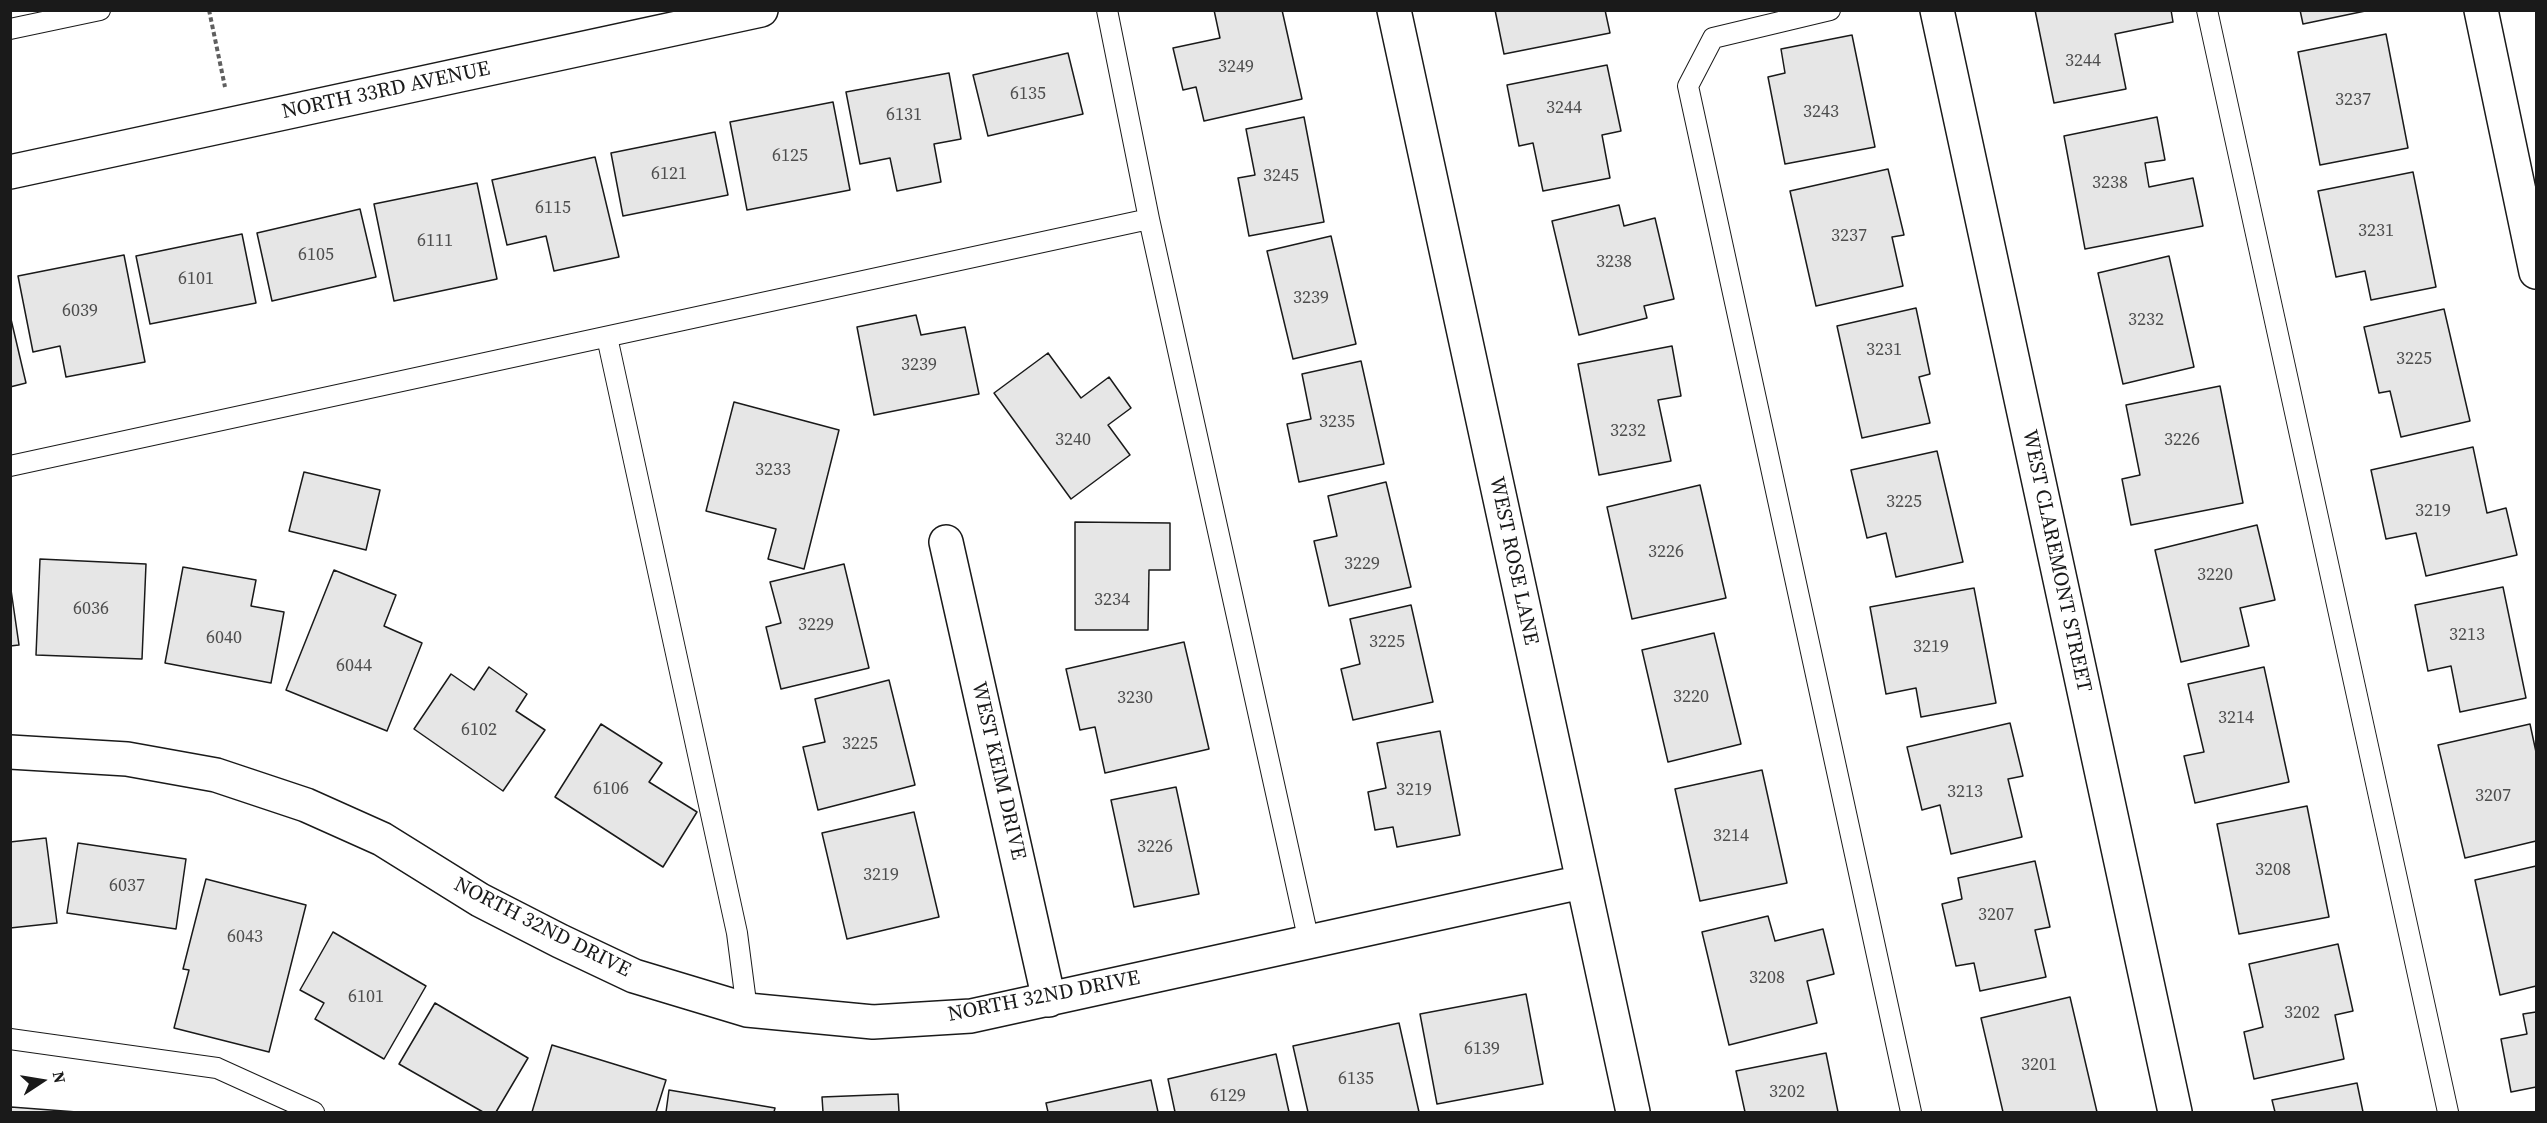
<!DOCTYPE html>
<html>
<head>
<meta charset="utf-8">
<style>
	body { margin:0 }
	#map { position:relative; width:2547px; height:1123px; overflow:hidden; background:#fff; font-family:"Source Serif 4",serif }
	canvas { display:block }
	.frame { position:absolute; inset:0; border:12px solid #1a1a1a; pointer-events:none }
	.north { position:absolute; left:12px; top:1051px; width:60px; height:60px; -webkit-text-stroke:4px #fff; paint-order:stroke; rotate:78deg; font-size:16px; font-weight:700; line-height:24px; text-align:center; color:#1a1a1a }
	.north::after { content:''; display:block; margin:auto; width:21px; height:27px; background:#1a1a1a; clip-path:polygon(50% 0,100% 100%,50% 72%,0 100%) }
</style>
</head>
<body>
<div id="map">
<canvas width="2547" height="1123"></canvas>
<div class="frame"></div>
<div class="north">N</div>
</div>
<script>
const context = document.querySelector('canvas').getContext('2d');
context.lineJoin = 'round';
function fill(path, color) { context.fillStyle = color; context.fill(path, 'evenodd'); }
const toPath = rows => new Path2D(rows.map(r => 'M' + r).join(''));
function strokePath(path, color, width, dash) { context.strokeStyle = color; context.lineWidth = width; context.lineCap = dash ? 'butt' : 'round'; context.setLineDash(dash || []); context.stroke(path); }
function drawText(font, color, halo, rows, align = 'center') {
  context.font = font + ' "Source Serif 4",serif'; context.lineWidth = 4.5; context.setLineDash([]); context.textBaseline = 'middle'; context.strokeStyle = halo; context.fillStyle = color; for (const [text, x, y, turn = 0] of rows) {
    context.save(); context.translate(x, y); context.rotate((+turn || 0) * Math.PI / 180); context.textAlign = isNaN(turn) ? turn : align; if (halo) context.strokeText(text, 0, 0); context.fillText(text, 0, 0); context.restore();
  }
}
const building = toPath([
	[1214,10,1282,10,1302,99,1204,121,1196,87,1183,90,1173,48,1220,38,1214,10],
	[1495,10,1605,10,1610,33,1504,54,1495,10],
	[2035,10,2171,10,2173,22,2115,34,2126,89,2054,103,2035,10],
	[2300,10,2370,10,2303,24,2300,10],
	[2386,34,2408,148,2320,165,2298,52,2386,34],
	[1852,35,1875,147,1785,164,1768,77,1785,73,1781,49,1852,35],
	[1068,53,1083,114,988,136,973,75,1068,53],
	[1607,65,1621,131,1602,135,1610,178,1543,191,1533,143,1519,146,1507,85,1607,65],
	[949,73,961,139,934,144,941,182,897,191,890,158,860,164,846,92,949,73],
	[833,102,850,190,747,210,730,122,833,102],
	[1304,117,1324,222,1249,236,1238,178,1255,175,1246,129,1304,117],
	[2157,117,2165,160,2145,163,2149,187,2193,178,2203,226,2085,249,2064,136,2157,117],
	[715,132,728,195,623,216,611,153,715,132],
	[595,157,619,257,554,271,546,236,507,245,492,180,595,157],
	[1888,169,1904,235,1892,237,1903,286,1816,306,1790,191,1888,169],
	[2413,172,2436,287,2371,300,2365,271,2336,277,2318,191,2413,172],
	[477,183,497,279,394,301,374,204,477,183],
	[1619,205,1624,226,1655,218,1674,299,1644,306,1647,318,1579,335,1552,221,1619,205],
	[360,209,376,277,272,301,257,233,360,209],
	[242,234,256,303,150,324,136,256,242,234],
	[1331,236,1356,344,1293,359,1267,251,1331,236],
	[124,255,145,362,66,377,60,346,33,352,18,276,124,255],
	[2169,256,2194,367,2123,384,2098,273,2169,256],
	[1916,308,1930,374,1919,377,1930,423,1862,438,1837,326,1916,308],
	[2444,309,2470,421,2401,437,2390,391,2379,393,2364,327,2444,309],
	[10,315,26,383,10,387,10,315],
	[916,315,921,335,965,327,979,394,874,415,857,327,916,315],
	[1672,346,1681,396,1658,400,1671,461,1599,475,1578,364,1672,346],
	[1048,353,1081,398,1109,377,1131,408,1108,425,1130,455,1071,499,994,393,1048,353],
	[1361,361,1384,464,1299,482,1287,424,1311,419,1302,374,1361,361],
	[2220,386,2243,503,2131,525,2122,479,2140,475,2126,405,2220,386],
	[734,402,839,430,804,569,768,559,776,529,706,511,734,402],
	[2473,447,2487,513,2506,508,2517,555,2426,576,2416,533,2386,539,2371,470,2473,447],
	[1937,451,1963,562,1896,577,1886,533,1867,538,1851,470,1937,451],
	[304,472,380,490,366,550,289,531,304,472],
	[1386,482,1411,587,1329,606,1314,541,1337,536,1328,496,1386,482],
	[1700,485,1726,598,1632,619,1607,507,1700,485],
	[1075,522,1170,523,1170,570,1149,570,1148,630,1075,630,1075,522],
	[2257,525,2275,600,2240,608,2249,646,2181,662,2155,550,2257,525],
	[40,559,146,564,142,659,36,655,40,559],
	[844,564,869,668,781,689,766,627,781,623,770,582,844,564],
	[183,567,256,580,251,606,284,612,271,683,165,663,183,567],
	[334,570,396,595,384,626,422,643,387,731,286,690,334,570],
	[10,583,19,645,10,646,10,583],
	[2503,587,2526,698,2460,712,2451,666,2428,671,2415,605,2503,587],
	[1974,588,1996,703,1921,717,1916,688,1886,694,1870,607,1974,588],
	[1411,605,1433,702,1353,720,1341,669,1360,664,1350,619,1411,605],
	[1714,633,1741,744,1668,762,1642,650,1714,633],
	[1184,642,1209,749,1105,773,1095,727,1080,730,1066,669,1184,642],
	[489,667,527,694,516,711,545,730,503,791,414,729,451,674,474,690,489,667],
	[2264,667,2289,782,2195,803,2184,756,2204,752,2188,684,2264,667],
	[889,680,915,785,818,810,803,747,825,742,815,699,889,680],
	[2010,723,2023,776,2008,779,2022,837,1951,854,1940,805,1922,810,1907,747,2010,723],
	[601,724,662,763,649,782,697,812,663,867,555,797,601,724],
	[2530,724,2536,752,2536,841,2465,858,2438,745,2530,724],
	[1440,731,1460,835,1397,847,1393,827,1375,830,1368,792,1386,788,1377,743,1440,731],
	[1762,770,1787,883,1700,901,1675,789,1762,770],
	[1176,787,1199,894,1134,907,1111,800,1176,787],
	[2307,806,2329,917,2239,934,2217,824,2307,806],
	[914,812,939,917,847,939,822,833,914,812],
	[46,838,57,923,10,928,10,842,46,838],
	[78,843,186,859,176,929,67,913,78,843],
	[2035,861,2050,927,2035,930,2046,977,1980,991,1974,963,1956,966,1942,904,1962,899,1958,878,2035,861],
	[2536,866,2536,986,2500,995,2475,880,2536,866],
	[206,879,306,905,269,1052,174,1028,189,970,183,969,206,879],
	[1768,916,1775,941,1823,929,1834,974,1807,981,1817,1023,1729,1045,1702,932,1768,916],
	[333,932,426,986,384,1059,315,1019,324,1003,300,990,333,932],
	[2338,944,2353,1011,2335,1015,2344,1059,2254,1079,2244,1032,2263,1027,2249,964,2338,944],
	[1526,994,1543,1084,1437,1104,1420,1014,1526,994],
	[2070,997,2097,1112,2003,1112,1981,1018,2070,997],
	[435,1003,528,1058,496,1112,483,1112,399,1064,435,1003],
	[2536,1012,2536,1087,2511,1092,2501,1039,2527,1034,2523,1014,2536,1012],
	[1399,1023,1419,1112,1308,1112,1293,1046,1399,1023],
	[552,1045,666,1080,656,1112,532,1112,552,1045],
	[1826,1053,1838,1112,1745,1112,1736,1071,1826,1053],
	[1276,1054,1289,1112,1175,1112,1168,1079,1276,1054],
	[1151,1080,1158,1112,1048,1112,1046,1103,1151,1080],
	[2357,1083,2363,1112,2275,1112,2272,1100,2357,1083],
	[669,1090,775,1108,774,1112,666,1112,669,1090],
	[898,1094,899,1112,823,1112,822,1097,898,1094],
	[11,1107,77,1112,11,1112,11,1107]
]);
const path = toPath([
	[209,10,225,87]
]);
const lane = toPath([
	[1107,10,1149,219,1309,942],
	[1830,10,1713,38,1688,86,1911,1112],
	[2207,10,2448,1112],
	[10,29,100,10],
	[607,337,737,933,747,1010],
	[10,466,1149,219],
	[10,1039,217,1068,314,1112]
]);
const street = toPath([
	[1394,10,1633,1112],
	[1937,10,2175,1112],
	[2481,10,2536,272],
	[10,172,761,10],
	[946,542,1049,1000],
	[10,752,127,759,216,775,306,805,382,839,480,900,560,941,634,976,747,1010,873,1022,971,1016,1582,882]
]);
const numberNames = [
	["3244",2083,61],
	["3249",1236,67],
	["6135",1028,94],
	["3237",2353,100],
	["3244",1564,108],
	["3243",1821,112],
	["6131",904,115],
	["6125",790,156],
	["6121",669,174],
	["3245",1281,176],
	["3238",2110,183],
	["6115",553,208],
	["3231",2376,231],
	["3237",1849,236],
	["6111",435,241],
	["6105",316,255],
	["3238",1614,262],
	["6101",196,279],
	["3239",1311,298],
	["6039",80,311],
	["3232",2146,320],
	["3231",1884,350],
	["3225",2414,359],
	["3239",919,365],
	["3235",1337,422],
	["3232",1628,431],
	["3240",1073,440],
	["3226",2182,440],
	["3233",773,470],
	["3225",1904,502],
	["3219",2433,511],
	["3226",1666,552],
	["3229",1362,564],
	["3220",2215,575],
	["3234",1112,600],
	["6036",91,609],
	["3229",816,625],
	["3213",2467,635],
	["6040",224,638],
	["3225",1387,642],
	["3219",1931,647],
	["6044",354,666],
	["3220",1691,697],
	["3230",1135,698],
	["3214",2236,718],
	["6102",479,730],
	["3225",860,744],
	["6106",611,789],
	["3219",1414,790],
	["3213",1965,792],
	["3207",2493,796],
	["3214",1731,836],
	["3226",1155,847],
	["3208",2273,870],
	["3219",881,875],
	["6037",127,886],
	["3207",1996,915],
	["6043",245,937],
	["3208",1767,978],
	["6101",366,997],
	["3202",2302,1013],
	["6139",1482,1049],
	["3201",2039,1065],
	["6135",1356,1079],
	["3202",1787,1092],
	["6129",1228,1096]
];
const streetNames = [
	["NORTH 33RD AVENUE",386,91,-12],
	["WEST ROSE LANE",1513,561,78],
	["WEST CLAREMONT STREET",2056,561,78],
	["WEST KEIM DRIVE",998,771,77],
	["NORTH 32ND DRIVE",542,928,27],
	["NORTH 32ND DRIVE",1044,997,-11]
];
fill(building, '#e6e6e6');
strokePath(building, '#1a1a1a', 1.5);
strokePath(lane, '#1a1a1a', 22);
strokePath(street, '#1a1a1a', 36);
strokePath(path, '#5f5f5f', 4, [4.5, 3]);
strokePath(lane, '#fff', 20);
strokePath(street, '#fff', 33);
drawText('18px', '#4d4d4d', null, numberNames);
drawText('21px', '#1a1a1a', '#fff', streetNames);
</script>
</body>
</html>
